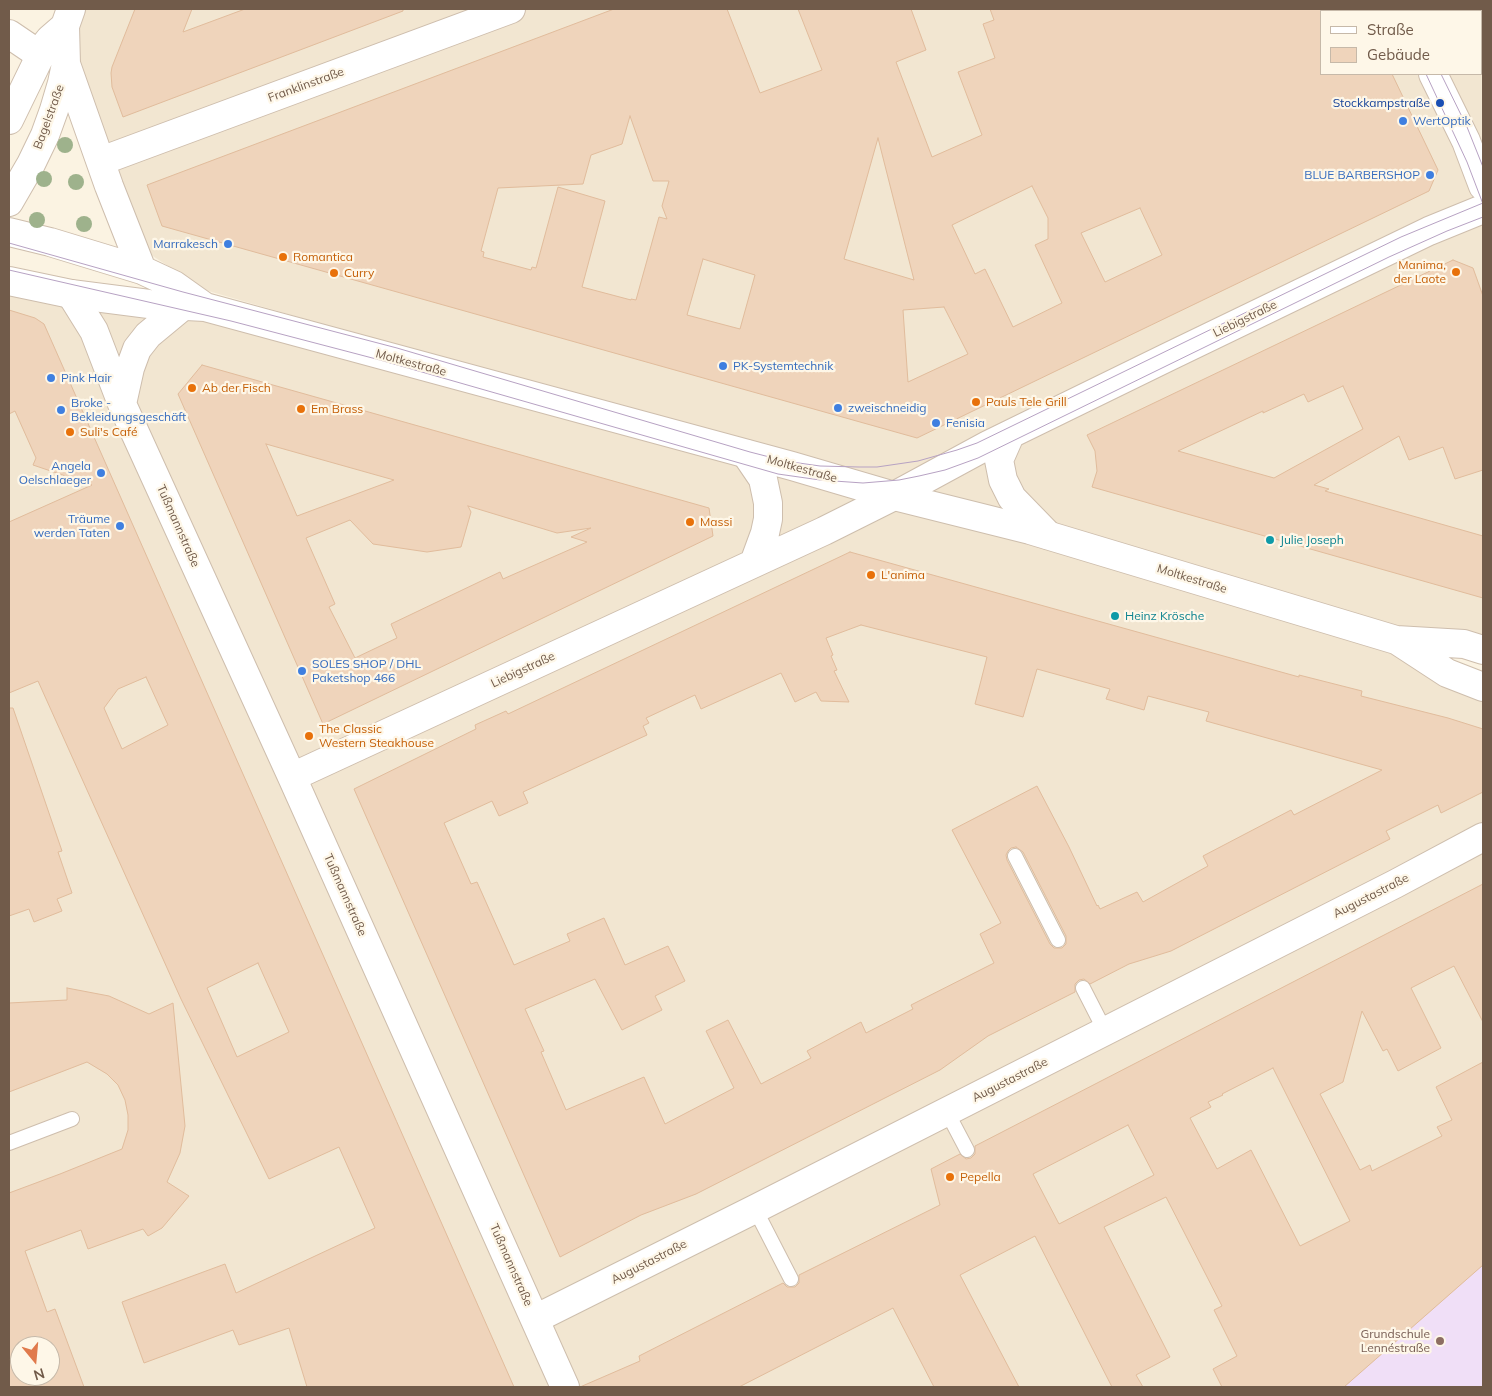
<!DOCTYPE html>
<html>
<head>
<meta charset="utf-8">
<style>
	body { margin:0 }
	#map { position:relative; width:1492px; height:1396px; overflow:hidden; background:#fbf3e2; font-family:Mulish,sans-serif }
	canvas { display:block }
	.frame { position:absolute; inset:0; border:10px solid #715b4a; pointer-events:none }
	.legend { position:absolute; left:1320px; top:10px; width:162px; height:65px; box-sizing:border-box; background:#fef7e8; border:1px solid #c6b9a9; margin:0; padding:6px 9px; list-style:none; font-size:15px; color:#715b4a }
	.legend li { display:flex; align-items:center; gap:10px; height:25px }
	.legend b { width:25px; border:1px solid #c6b9a9 }
	.north { position:absolute; left:10px; top:1336px; width:50px; height:50px; box-sizing:border-box; background:#fef7e8; border:1px solid #c6b9a9; border-radius:50%; rotate:163deg; font-size:14px; font-weight:700; line-height:20px; text-align:center; color:#715b4a }
	.north::after { content:''; display:block; margin:auto; width:18px; height:22px; background:#e07a4c; clip-path:polygon(50% 0,100% 100%,50% 72%,0 100%) }
</style>
</head>
<body>
<div id="map">
<canvas width="1492" height="1396"></canvas>
<div class="frame"></div>
<ul class="legend">
<li><b style="height:6px;background:#fff"></b>Straße</li>
<li><b style="height:14px;background:#efd4bb"></b>Gebäude</li>
</ul>
<div class="north">N</div>
</div>
<script>
const context = document.querySelector('canvas').getContext('2d');
context.lineJoin = 'round';
function fill(path, color) { context.fillStyle = color; context.fill(path, 'evenodd'); }
const toPath = rows => new Path2D(rows.map(r => 'M' + r).join(''));
function strokePath(path, color, width, dash) { context.strokeStyle = color; context.lineWidth = width; context.lineCap = dash ? 'butt' : 'round'; context.setLineDash(dash || []); context.stroke(path); }
function drawText(font, color, halo, rows, align = 'center') {
  context.font = font + ' Mulish,sans-serif'; context.lineWidth = 4.5; context.setLineDash([]); context.textBaseline = 'middle'; context.strokeStyle = halo; context.fillStyle = color; for (const [text, x, y, turn = 0] of rows) {
    context.save(); context.translate(x, y); context.rotate((+turn || 0) * Math.PI / 180); context.textAlign = isNaN(turn) ? turn : align; if (halo) context.strokeText(text, 0, 0); context.fillText(text, 0, 0); context.restore();
  }
}
const residential = toPath([
	[79,9,1483,9,1483,644,1399,636,205,290,142,249,78,87],
	[1321,11,1481,11,1481,74,1321,74],
	[9,287,214,311,895,504,1381,645,1483,687,1483,1387,9,1387],
	[20,1346,50,1346,50,1376,20,1376]
]);
const education = toPath([
	[1483,1265,1483,1387,1344,1387,1431,1311]
]);
const building = toPath([
	[135,9,192,9,183,32,245,9,403,9,403,11,123,117,112,87,111,73,112,67,135,9],
	[614,9,727,9,760,93,822,70,798,9,911,9,926,50,896,62,932,157,982,135,958,72,995,58,983,24,994,20,990,9,1321,9,1321,74,1392,74,1438,170,1429,191,917,438,162,226,147,185,614,9],
	[630,116,653,181,669,181,662,206,667,219,659,217,636,300,631,299,631,300,582,287,605,201,558,187,536,268,532,267,531,270,483,257,484,252,481,251,498,188,583,184,591,155,622,144,630,116],
	[878,138,914,280,844,259,878,138],
	[1032,186,1048,218,1048,239,1035,245,1062,303,1013,327,985,269,975,274,952,225,1032,186],
	[1140,208,1162,255,1105,282,1081,233,1140,208],
	[703,259,755,275,740,329,687,315,703,259],
	[944,307,968,354,908,382,903,310,944,307],
	[1453,260,1473,268,1483,296,1483,470,1455,479,1443,447,1409,460,1399,436,1314,485,1329,489,1325,491,1483,536,1483,598,1092,487,1097,471,1095,451,1087,435,1453,260],
	[1343,386,1363,429,1274,478,1178,451,1263,411,1263,413,1304,394,1308,402,1343,386],
	[9,310,35,318,44,324,514,1387,307,1387,289,1328,239,1345,233,1330,144,1363,122,1302,225,1264,236,1293,375,1228,339,1147,269,1179,181,999,38,681,9,693,9,522,92,485,33,465,36,458,15,411,9,414,9,310],
	[146,677,168,725,122,749,104,708,118,689,146,677],
	[258,963,289,1032,237,1057,207,988,258,963],
	[202,365,709,508,713,536,323,724,178,394,202,365],
	[266,444,394,480,297,516,266,444],
	[468,506,557,533,591,528,571,537,587,542,503,579,500,572,391,624,397,638,355,658,329,607,335,604,306,538,350,520,373,544,427,552,461,547,471,512,468,506],
	[850,552,1299,677,1299,675,1362,691,1361,696,1448,718,1483,729,1483,792,1441,813,1438,805,1386,831,1390,839,1171,951,1129,964,1090,984,1084,979,1079,980,1075,984,1075,992,988,1036,940,1070,696,1194,641,1215,560,1257,354,789,476,729,475,725,506,711,508,714,850,552],
	[861,625,987,657,975,704,1023,717,1037,669,1110,689,1106,699,1144,710,1148,696,1209,712,1206,721,1382,770,1294,815,1291,810,1203,856,1208,866,1143,902,1137,892,1100,909,1098,905,1097,906,1069,847,1037,786,952,830,1001,923,980,934,994,963,911,1005,913,1009,866,1033,861,1022,807,1051,811,1058,761,1084,728,1020,706,1031,734,1088,665,1124,644,1077,566,1110,541,1052,544,1051,525,1009,595,979,622,1030,662,1010,655,996,685,981,668,946,625,965,604,918,567,934,570,941,514,965,477,882,471,884,444,823,492,801,499,816,528,803,523,792,647,735,643,726,649,723,646,718,695,695,701,709,781,673,795,702,816,692,821,701,849,702,834,671,837,670,831,656,833,655,826,638,861,625],
	[1016,847,1023,852,1066,936,1066,944,1062,948,1054,948,1050,944,1007,860,1006,855,1008,851,1011,848,1016,847],
	[9,708,13,708,62,851,58,852,72,893,57,899,62,911,34,922,29,909,9,916,9,708],
	[1483,884,1483,1022,1454,966,1411,988,1441,1048,1398,1071,1387,1049,1383,1051,1362,1011,1343,1082,1320,1094,1360,1170,1370,1165,1372,1171,1442,1136,1437,1127,1452,1120,1436,1087,1483,1062,1483,1265,1344,1387,1222,1387,1213,1369,1237,1356,1214,1310,1222,1306,1166,1197,1104,1227,1170,1357,1136,1375,1143,1387,1112,1387,1035,1236,960,1275,1019,1387,934,1387,893,1308,739,1387,580,1387,640,1361,639,1356,783,1283,787,1287,795,1287,799,1283,799,1275,940,1205,931,1169,960,1154,966,1159,971,1158,975,1154,975,1146,1483,884],
	[1273,1068,1350,1221,1300,1246,1251,1150,1217,1169,1190,1118,1211,1107,1208,1102,1223,1095,1222,1094,1273,1068],
	[1128,1125,1154,1175,1059,1224,1033,1174,1128,1125],
	[67,988,109,996,149,1014,173,1003,185,1126,180,1153,167,1182,189,1196,162,1228,148,1236,143,1229,88,1249,81,1230,25,1251,47,1312,55,1309,84,1387,9,1387,9,1193,60,1174,122,1149,128,1130,128,1115,125,1100,118,1085,107,1074,87,1062,9,1092,9,1003,67,1000,67,988],
	[20,1346,50,1346,50,1376,20,1376,20,1346]
]);
const service = toPath([
	[1015,856,1058,940],
	[1083,988,1105,1031],
	[947,1112,967,1150],
	[9,1143,72,1119],
	[755,1209,791,1279]
]);
const minor = toPath([
	[9,34,40,55],
	[101,161,511,9],
	[71,294,94,331,122,404,292,777,565,1387],
	[122,404,130,368,137,349,148,335,183,306],
	[1010,435,999,460,1003,480,1012,498,1048,535],
	[746,454,763,479,768,503,768,519,765,533,754,563],
	[292,777,824,531,894,496,988,445,1168,357,1429,231,1483,209],
	[535,1319,755,1209,1395,884,1483,837]
]);
const tertiary = toPath([
	[1402,9,1403,11],
	[66,64,109,186,142,270],
	[1433,74,1466,141,1483,186],
	[9,120,46,44,50,39,65,26],
	[9,202,31,164,45,135,54,110,62,83,66,64,65,26,71,9],
	[9,232,50,242,142,270,174,285,205,307],
	[9,281,71,294,149,304,205,307,792,466,894,496,1030,530,1396,640,1464,644,1483,650],
	[1398,641,1447,673,1483,687]
]);
const tram = toPath([
	[1395,9,1396,11],
	[1410,9,1411,11],
	[1426,74,1467,162,1483,204],
	[1441,74,1467,127,1483,167],
	[9,243,183,292,397,348,750,452,785,461,820,466,859,467,877,467,918,461,957,450,977,443,1401,237,1483,203],
	[9,270,231,321,380,360,778,474,820,480,863,483,899,480,919,476,945,470,978,458,1389,257,1447,231,1483,217]
]);
const trees = [
	[65,145],
	[44,179],
	[76,182],
	[37,220],
	[84,224]
];
const markers = [
	[1440,103,5,"#1a4fb4"],
	[1403,121,5,"#3f7fe0"],
	[1430,175,5,"#3f7fe0"],
	[228,244,5,"#3f7fe0"],
	[283,257,5,"#e8710a"],
	[1456,272,5,"#e8710a"],
	[334,273,5,"#e8710a"],
	[723,366,5,"#3f7fe0"],
	[51,378,5,"#3f7fe0"],
	[192,388,5,"#e8710a"],
	[976,402,5,"#e8710a"],
	[838,408,5,"#3f7fe0"],
	[301,409,5,"#e8710a"],
	[61,410,5,"#3f7fe0"],
	[936,423,5,"#3f7fe0"],
	[70,432,5,"#e8710a"],
	[101,473,5,"#3f7fe0"],
	[690,522,5,"#e8710a"],
	[120,526,5,"#3f7fe0"],
	[1270,540,5,"#0f9aa8"],
	[871,575,5,"#e8710a"],
	[1115,616,5,"#0f9aa8"],
	[302,671,5,"#3f7fe0"],
	[309,736,5,"#e8710a"],
	[950,1177,5,"#e8710a"],
	[1440,1341,5,"#8d6e63"]
];
const streetNames = [
	["Franklinstraße",306,85,-20],
	["Bagelstraße",49,117,-70],
	["Liebigstraße",1245,319,-26],
	["Moltkestraße",411,363,15],
	["Moltkestraße",802,469,16],
	["Tußmannstraße",178,526,66],
	["Moltkestraße",1192,579,17],
	["Liebigstraße",523,670,-25],
	["Tußmannstraße",345,895,66],
	["Augustastraße",1371,896,-27],
	["Augustastraße",1010,1080,-27],
	["Augustastraße",649,1262,-27],
	["Tußmannstraße",511,1265,66]
];
const transitNames = [
	["Stockkampstraße",1430,103]
];
const shopNames = [
	["WertOptik",1413,121],
	["BLUE BARBERSHOP",1420,175,"right"],
	["Marrakesch",218,244,"right"],
	["PK-Systemtechnik",733,366],
	["Pink Hair",61,378],
	["Broke -",71,403],
	["Bekleidungsgeschäft",71,417],
	["zweischneidig",848,408],
	["Fenisia",946,423],
	["Angela",91,466,"right"],
	["Oelschlaeger",91,480,"right"],
	["Träume",110,519,"right"],
	["werden Taten",110,533,"right"],
	["SOLES SHOP / DHL",312,664],
	["Paketshop 466",312,678]
];
const foodNames = [
	["Romantica",293,257],
	["Manima,",1446,265,"right"],
	["der Laote",1446,279,"right"],
	["Curry",344,273],
	["Ab der Fisch",202,388],
	["Pauls Tele Grill",986,402],
	["Em Brass",311,409],
	["Suli's Café",80,432],
	["Massi",700,522],
	["L'anima",881,575],
	["The Classic",319,729],
	["Western Steakhouse",319,743],
	["Pepella",960,1177]
];
const cultureNames = [
	["Julie Joseph",1280,540],
	["Heinz Krösche",1125,616]
];
const educationNames = [
	["Grundschule",1430,1334],
	["Lennéstraße",1430,1348]
];
fill(residential, '#f2e6d1');
fill(education, '#f0dff7');
fill(building, '#efd4bb');
strokePath(building, '#e1bc9c', 1);
strokePath(service, '#cebead', 16);
strokePath(minor, '#cebead', 30);
strokePath(tertiary, '#cebead', 30);
strokePath(service, '#fff', 14);
strokePath(minor, '#fff', 28);
strokePath(tertiary, '#fff', 28);
strokePath(tram, '#b7a2c3', 1);
context.fillStyle = '#9eb28c';
for (const [x, y] of trees) { context.beginPath(); context.arc(x, y, 8, 0, 2 * Math.PI); context.fill(); }
for (const [x, y, r, color] of markers) { const dot = new Path2D(); dot.arc(x, y, r, 0, 2 * Math.PI); context.fillStyle = color; context.fill(dot); strokePath(dot, '#fef7e8', 2); }
drawText('12px', '#715b4a', '#fef7e8', streetNames);
drawText('12px', '#164399', '#fef7e8', transitNames, 'right');
drawText('12px', '#366cbe', '#fef7e8', shopNames, 'left');
drawText('12px', '#c56008', '#fef7e8', foodNames, 'left');
drawText('12px', '#0d838f', '#fef7e8', cultureNames, 'left');
drawText('12px', '#785e54', '#fef7e8', educationNames, 'right');
</script>
</body>
</html>
